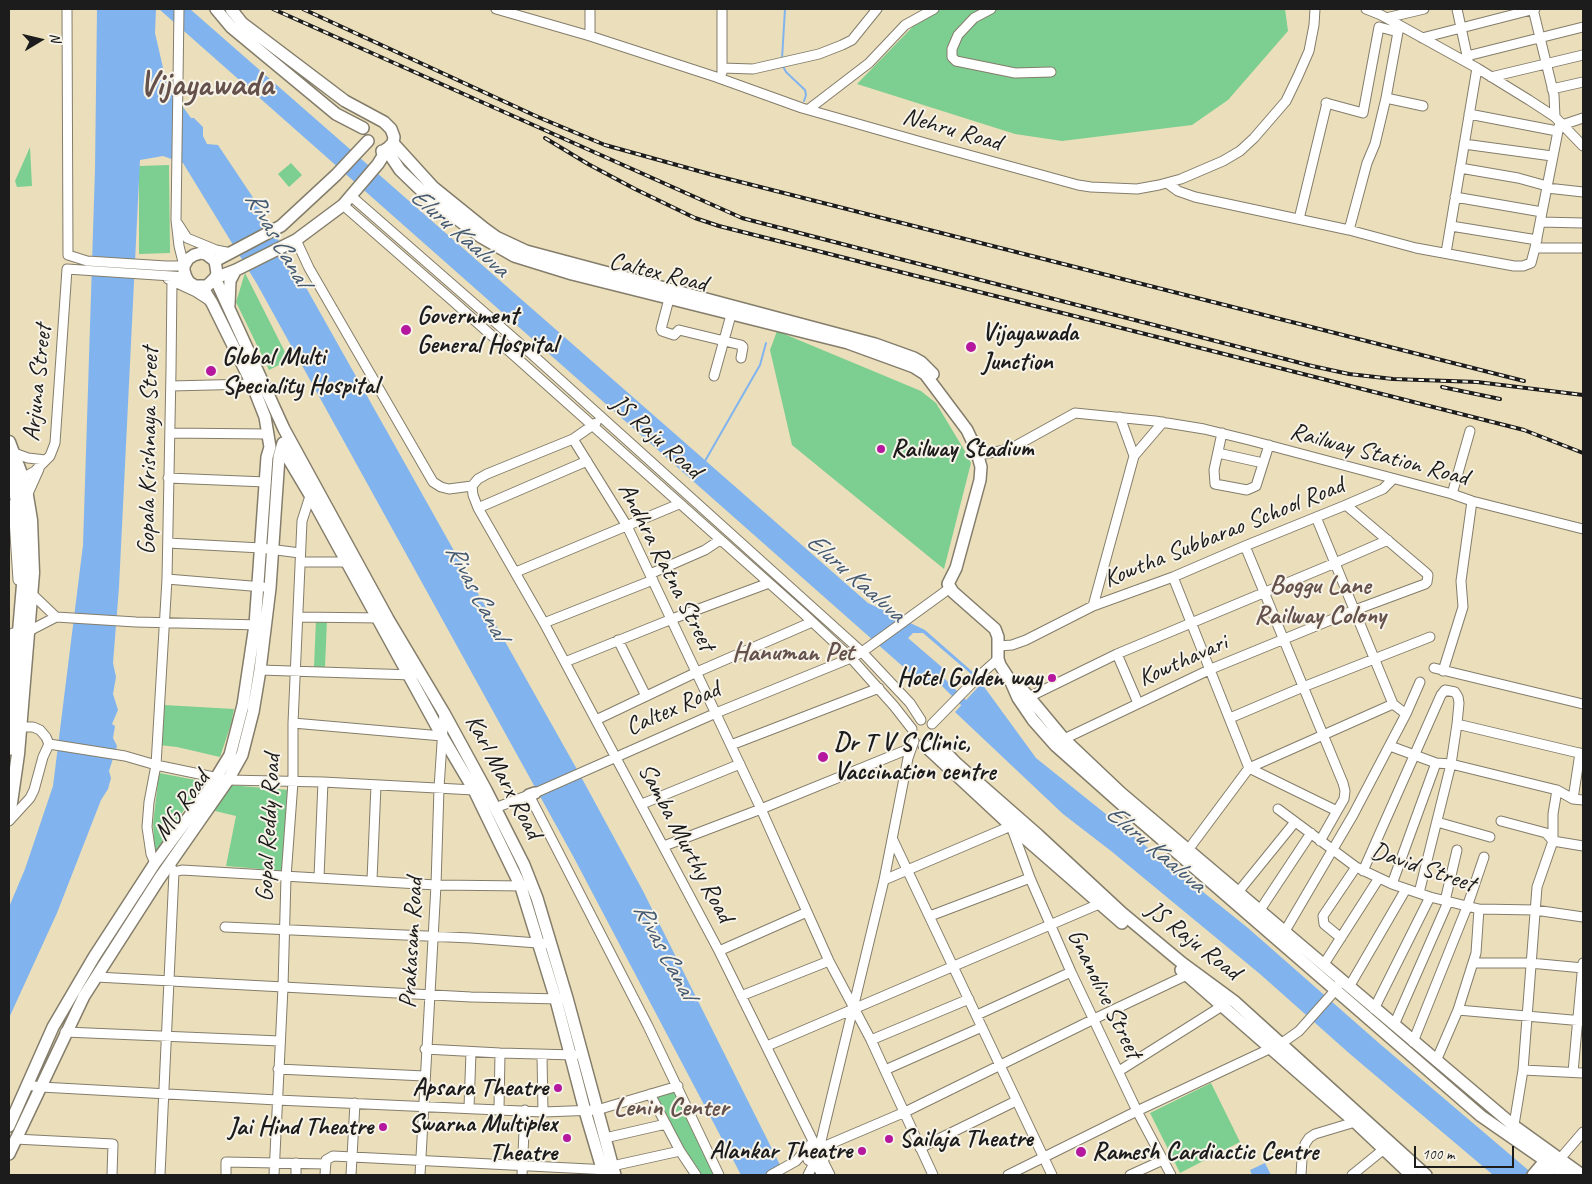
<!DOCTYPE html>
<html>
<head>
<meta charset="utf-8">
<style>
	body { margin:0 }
	#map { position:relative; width:1592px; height:1184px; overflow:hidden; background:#ebdeba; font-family:Caveat,sans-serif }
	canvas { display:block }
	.frame { position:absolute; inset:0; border:10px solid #1c1c1c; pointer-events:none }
	.north { position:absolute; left:15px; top:15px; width:50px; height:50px; -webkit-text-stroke:4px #f7f3e8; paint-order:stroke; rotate:81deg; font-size:14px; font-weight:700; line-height:20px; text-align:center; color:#1c1c1c }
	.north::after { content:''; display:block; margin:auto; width:18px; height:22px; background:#1c1c1c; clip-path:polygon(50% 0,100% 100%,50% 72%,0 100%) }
	.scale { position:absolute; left:1414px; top:1146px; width:100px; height:22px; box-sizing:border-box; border:2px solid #1c1c1c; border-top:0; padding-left:6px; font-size:15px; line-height:18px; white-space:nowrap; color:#1c1c1c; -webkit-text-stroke:4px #f7f3e8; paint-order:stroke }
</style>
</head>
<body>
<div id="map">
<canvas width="1592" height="1184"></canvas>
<div class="frame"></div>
<div class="north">N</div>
<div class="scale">100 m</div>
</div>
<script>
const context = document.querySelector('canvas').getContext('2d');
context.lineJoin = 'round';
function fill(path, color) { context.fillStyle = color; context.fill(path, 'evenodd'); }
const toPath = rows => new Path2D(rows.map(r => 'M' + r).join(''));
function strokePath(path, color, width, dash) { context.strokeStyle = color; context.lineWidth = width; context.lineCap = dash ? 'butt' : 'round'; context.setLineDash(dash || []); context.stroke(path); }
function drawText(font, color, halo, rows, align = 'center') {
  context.font = font + ' Caveat,sans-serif'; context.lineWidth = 4; context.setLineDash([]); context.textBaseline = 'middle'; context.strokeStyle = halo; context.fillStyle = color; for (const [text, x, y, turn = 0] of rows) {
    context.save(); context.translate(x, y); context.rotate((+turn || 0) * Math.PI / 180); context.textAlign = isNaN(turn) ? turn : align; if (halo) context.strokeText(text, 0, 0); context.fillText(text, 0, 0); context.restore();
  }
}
const green = toPath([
	[936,9,1285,9,1288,31,1228,100,1192,125,1062,141,1015,134,857,84,926,13],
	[30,147,32,186,17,187,15,181],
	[291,163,302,175,289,187,278,174],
	[169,165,170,253,139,254,139,166],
	[245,273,289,360,269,370,236,302],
	[777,331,921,391,936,403,966,453,971,463,944,569,792,445,770,350],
	[316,619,327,620,325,667,314,667],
	[164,705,234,709,231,724,220,757,177,747,159,745],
	[159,773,201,781,202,783,155,853,153,824],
	[229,785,289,790,283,871,226,866,236,816,211,810],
	[1211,1083,1240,1142,1180,1173,1150,1113],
	[676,1088,718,1175,700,1175,654,1098]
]);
const water = toPath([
	[97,9,156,9,155,33,167,85,191,118,194,118,203,127,203,136,207,144,218,145,254,199,290,259,579,773,643,891,785,1175,741,1175,573,856,257,284,183,163,163,156,140,160,119,587,113,663,116,677,113,694,118,710,112,724,115,726,113,738,117,746,109,771,111,778,108,789,101,800,57,913,9,1018,9,907,25,869,53,786,83,545,95,169],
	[159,9,190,9,868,603,925,630,974,673,1036,758,1248,928,1380,1044,1534,1175,1493,1175,1350,1054,1260,974,1111,851,1063,814,955,712,979,686,971,674,923,633,913,633,908,638,944,669,926,687],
	[1265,1163,1271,1175,1252,1175,1250,1170]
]);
const stream = toPath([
	[782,59,785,9],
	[783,66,786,72,805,90,806,95,804,101],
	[705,461,760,365,766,343]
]);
const canal = toPath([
	[931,670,970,709]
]);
const minor = toPath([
	[67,9,68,255,87,261,166,266,184,266,179,246,176,220,179,9],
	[496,9,590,36,716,77,802,108,925,143,1078,185,1091,187,1137,189,1159,185,1181,179,1223,161,1240,151,1254,138,1286,101,1298,76,1309,51,1314,25,1315,9],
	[991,9,974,18,958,35,952,49,952,57,956,61,1015,73,1051,72],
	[1366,9,1381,15,1477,68,1529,100,1555,117,1583,146],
	[1457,9,1468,60],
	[1533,9,1554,95,1555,117],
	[1386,18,1424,9],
	[590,36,590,9],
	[1422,38,1535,9],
	[1467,56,1583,27],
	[722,68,753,69,819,54,842,45,852,40,877,9],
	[722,73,722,9],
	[1491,77,1583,55],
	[1552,89,1583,82],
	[1326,103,1363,113,1379,27,1398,32,1386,98,1423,106],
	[809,109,869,63,905,25,934,9],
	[1469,114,1557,131],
	[1464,144,1552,156],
	[1460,168,1518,178,1547,186],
	[1167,183,1178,191,1195,197,1349,230,1416,248,1514,266,1523,266,1531,263,1535,248,1559,126,1583,118],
	[1547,188,1583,192],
	[351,196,526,349,862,652,910,703,921,720],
	[1455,197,1542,212],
	[343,205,454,302,805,615,851,658,894,706,912,729],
	[1299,219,1327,103],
	[1540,222,1583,223],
	[178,224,187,238,216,250,231,253],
	[1451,226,1537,240],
	[1349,230,1367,163,1375,144,1386,98],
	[296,240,309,268,433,482,441,487,449,489,472,486],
	[1535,248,1583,248],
	[1446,253,1477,68],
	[168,279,196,292,210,301],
	[669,299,661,329,662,331,674,335,679,330,741,345,743,347,741,358],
	[714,376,731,315],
	[171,386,252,384],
	[1120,417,1134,456],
	[170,433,267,434],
	[1222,433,1214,470,1215,484,1247,490,1256,486,1269,445],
	[573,439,627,526,761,809,829,961,871,1040,933,1175],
	[14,453,28,458,45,460],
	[1218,453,1263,463],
	[979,455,1010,449,1075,413,1155,421,1204,429,1249,440,1452,494,1472,501,1583,529],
	[168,478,266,482],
	[19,480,35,471,50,456,55,443,67,269,186,277],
	[472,486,473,495,478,508,544,623,719,951,814,1143],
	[472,486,478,479,487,474,573,439,596,423],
	[1452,494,1470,431],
	[27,496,39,469],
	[13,504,18,580],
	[478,508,587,461],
	[1316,517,1393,704],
	[168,543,261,548,300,553],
	[1245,546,1343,783,1345,791,1344,799,1337,811],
	[300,562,352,562],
	[516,572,679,504],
	[650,574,705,550,720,540],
	[1173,577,1249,768,1337,811,1320,841],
	[167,579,263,587],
	[32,594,56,617],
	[1093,606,1173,577,1245,546,1346,505,1383,489,1393,479],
	[298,617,382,618],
	[544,623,653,580],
	[29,631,56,617,136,622,260,625],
	[618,640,646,696],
	[999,646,1012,645,1026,640,1093,606,1134,456,1163,422],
	[1117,654,1138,703],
	[565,662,672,619,769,583],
	[1434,668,1583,704],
	[260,670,413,675],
	[1443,671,1463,607,1461,581,1472,501],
	[9,675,13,633],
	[1029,697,1117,654,1335,563,1388,540],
	[1230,718,1303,687,1430,637],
	[596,720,697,672,812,622],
	[293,723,442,736],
	[932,724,980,675,998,659],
	[1457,724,1583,754],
	[20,727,33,727,40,730,46,737,49,744,125,756,156,765,228,780,323,782,474,790],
	[1064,739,1211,669,1355,610,1425,584,1427,582,1428,575,1425,572,1346,505],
	[731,745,879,688],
	[1390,746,1436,763,1451,764,1557,790,1573,799,1583,800],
	[535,793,716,713,851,658,862,652,950,588],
	[1573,799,1580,753],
	[642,804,740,764],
	[495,808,529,795,648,1026,719,1175],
	[1278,809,1356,867,1392,884,1430,897,1479,909,1535,910,1583,917],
	[9,821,30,798,34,790,43,757,49,744],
	[1501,821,1546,833,1553,841,1583,846],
	[1437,822,1490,837],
	[893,840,1052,1175],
	[664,846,761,809,911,748],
	[1188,850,1249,768,1393,704,1406,714],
	[155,863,151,854,147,827,149,802,156,765,167,579,171,370,172,280],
	[1363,871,1441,695,1445,690,1455,692,1458,697,1459,703,1457,724,1451,764,1419,893],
	[174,872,182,870,436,885,525,886],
	[319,877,323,782],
	[372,880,376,785],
	[884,880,1011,826,1030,878,1071,972,1137,1111,1171,1175],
	[1392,884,1436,763],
	[1239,891,1295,822],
	[1445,901,1457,850],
	[1260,910,1311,833],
	[930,916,1030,878],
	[225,927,471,938,551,944],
	[1285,931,1353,815,1406,714,1420,682],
	[1341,938,1324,924,1323,916,1356,867],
	[719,951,807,912],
	[1473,963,1530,963,1583,968],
	[1324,964,1379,878],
	[96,977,471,997,560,999],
	[1349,987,1406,889],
	[741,996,829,961],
	[1374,1009,1430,897],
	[1458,1010,1583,1021],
	[977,1015,1071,972],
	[1394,1025,1448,902],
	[65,1032,280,1041],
	[871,1040,969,999],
	[1413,1042,1467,907,1484,857],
	[767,1046,1099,904],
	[425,1049,500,1053,575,1055],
	[542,1055,543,1112],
	[1436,1061,1458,1010,1476,953,1479,909],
	[278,1069,424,1076],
	[885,1070,982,1027],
	[1523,1070,1583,1073],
	[1119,1071,1222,1006],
	[1573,1072,1583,963],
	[27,1085,41,1087,277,1100,543,1112,597,1110,678,1086],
	[650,1094,680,1151,696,1175],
	[469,1108,471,1052],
	[499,1109,500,1053],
	[1513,1131,1523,1070,1537,887,1553,841,1553,814,1557,790],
	[605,1138,666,1124],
	[15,1139,113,1144,112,1175],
	[820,1145,884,880,908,758,914,741],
	[823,1147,905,1112,1094,1019,1187,975],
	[920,1148,1016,1101],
	[1559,1160,1583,1132],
	[823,1161,830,1175],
	[816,1164,822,1175],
	[612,1166,680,1151],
	[160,1175,174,872,171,867],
	[226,1175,226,1162,326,1164],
	[274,1175,283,987,286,877,293,782,293,723,302,521,311,493],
	[296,1175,296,1163],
	[325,1175,326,1160,333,1156,609,1170],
	[351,1175,355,1103],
	[420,1175,436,885,439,788,444,713],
	[522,1175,525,1110],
	[771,1175,796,1161,811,1144,820,1145,825,1149,826,1155,823,1161,814,1163,808,1160,806,1152],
	[808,1175,814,1163],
	[1008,1175,1137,1111,1282,1043,1299,1031,1332,994,1339,984],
	[1130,1175,1163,1160],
	[1301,1175,1302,1159,1305,1144,1309,1138,1315,1134,1355,1122],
	[1352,1175,1384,1149]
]);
const major = toPath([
	[216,9,231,27,336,114,363,128],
	[231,9,242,23,345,101,384,122,391,129,394,137,393,143,388,148],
	[393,143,433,187,485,229,496,237,526,251,875,344,914,358,921,362,933,374],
	[386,149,400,170,428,197,481,237,514,256,572,274,848,343,914,367,925,374,967,430,976,449,981,467,980,480,956,568,948,584,953,592,995,629,998,637,998,659,1000,665,1011,682,1018,698,1033,720,1056,746,1137,818,1481,1116,1566,1175],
	[382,151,383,156,378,164,343,205,296,240,236,270,215,278,207,286,195,286,189,282,186,277,184,271,184,266,188,259,194,255,201,253,206,254,215,261,217,273,215,278,284,429,388,619,444,713,486,790,524,865,537,898,567,998,615,1175],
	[215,261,281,226,336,175,368,141],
	[229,305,230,281,235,271],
	[282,448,310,495,442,736,474,790,521,887,556,1000,585,1111,604,1175],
	[1011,682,1018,685,1029,697,1064,739,1121,793,1514,1126,1582,1175],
	[934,740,957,764,1038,835,1122,913,1182,963,1235,1002,1426,1175],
	[924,745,1011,826,1122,923],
	[529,795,535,793],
	[1181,970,1355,1122,1411,1175],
	[9,1126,53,1027,94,957,155,863,208,791,230,755,243,705,255,625,267,457,270,447,265,417,252,384,212,303,202,287],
	[9,1154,84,996,159,879,228,780,242,755,253,712,260,670,270,588,279,457,283,443],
	[1533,1175,1550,1155],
	[1546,1175,1558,1161]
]);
const highway = toPath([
	[9,442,23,479,27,496,31,520,33,573,18,754,9,817],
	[9,467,20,513,24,561,23,585,9,749]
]);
const rail = toPath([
	[273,9,742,218,1312,366,1349,374,1393,379,1477,382,1583,395],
	[303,9,538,117,605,145,713,175,1524,381],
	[545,138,588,164,635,189,695,218,719,226,1524,430,1583,453],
	[1442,387,1500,399]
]);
const markers = [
	[406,330,6,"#b5179e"],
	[971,347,6,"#b5179e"],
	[211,371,6,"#b5179e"],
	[881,449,5,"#b5179e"],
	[1052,678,5,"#b5179e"],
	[823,757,6,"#b5179e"],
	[558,1088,5,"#b5179e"],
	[383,1127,5,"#b5179e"],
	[567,1138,5,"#b5179e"],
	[889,1139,5,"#b5179e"],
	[862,1151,5,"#b5179e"],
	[1081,1152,6,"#b5179e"]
];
const streetNames = [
	["Nehru Road",952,130,16],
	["Caltex Road",658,273,14],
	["Arjuna Street",38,383,-84],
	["JS Raju Road",656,437,42],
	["Gopala Krishnaya Street",149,451,-89],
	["Railway Station Road",1379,455,15],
	["Kowtha Subbarao School Road",1224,533,-22],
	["Andhra Ratna Street",666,567,63],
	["Kowthavari",1183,661,-24],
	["Caltex Road",673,709,-24],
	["Karl Marx Road",503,777,62],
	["MG Road",182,806,-55],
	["Gopal Reddy Road",269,828,-87],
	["Samba Murthy Road",685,843,62],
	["David Street",1423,868,19],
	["JS Raju Road",1193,941,38],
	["Prakasam Road",412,943,-87],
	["Gnanolive Street",1104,994,64]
];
const poiNames = [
	["Government",417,316],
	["General Hospital",417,345],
	["Vijayawada",982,333],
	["Junction",982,362],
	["Global Multi",222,357],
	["Speciality Hospital",222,386],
	["Railway Stadium",891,449],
	["Hotel Golden way",1042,678,"right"],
	["Dr T V S Clinic,",834,743],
	["Vaccination centre",834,772],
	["Apsara Theatre",548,1088,"right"],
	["Swarna Multiplex",557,1124,"right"],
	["Theatre",557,1153,"right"],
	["Jai Hind Theatre",373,1127,"right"],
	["Sailaja Theatre",899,1139],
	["Alankar Theatre",852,1151,"right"],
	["Ramesh Cardiactic Centre",1092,1152]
];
const waterNames = [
	["Eluru Kaaluva",459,233,41],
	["Rivas Canal",277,239,60],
	["Eluru Kaaluva",855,578,41],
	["Rivas Canal",476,592,62],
	["Eluru Kaaluva",1155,849,40],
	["Rivas Canal",664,951,62]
];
const neighbourhoodNames = [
	["Boggu Lane",1320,586],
	["Railway Colony",1320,616],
	["Hanuman Pet",793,653],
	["Lenin Center",671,1108]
];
const townNames = [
	["Vijayawada",206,86]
];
fill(green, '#7ccf91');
fill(water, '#81b4ee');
strokePath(stream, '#81b4ee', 2);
strokePath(canal, '#81b4ee', 7);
strokePath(minor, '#847d6b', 11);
strokePath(major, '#847d6b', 14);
strokePath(highway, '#847d6b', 15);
strokePath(minor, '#fff', 9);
strokePath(major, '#fff', 11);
strokePath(highway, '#fff', 12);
strokePath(rail, '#1c1c1c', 4);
strokePath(rail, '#f7f3e8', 2, [5.5]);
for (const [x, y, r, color] of markers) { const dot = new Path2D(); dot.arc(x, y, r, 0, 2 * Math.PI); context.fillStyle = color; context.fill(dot); strokePath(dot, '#f7f3e8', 2); }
drawText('25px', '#1c1c1c', '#f7f3e8', streetNames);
drawText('bold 25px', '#1c1c1c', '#f7f3e8', poiNames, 'left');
drawText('italic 26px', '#445970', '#f7f3e8', waterNames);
drawText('bold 26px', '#64514c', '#f7f3e8', neighbourhoodNames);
drawText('bold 35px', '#64514c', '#f7f3e8', townNames);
</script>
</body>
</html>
